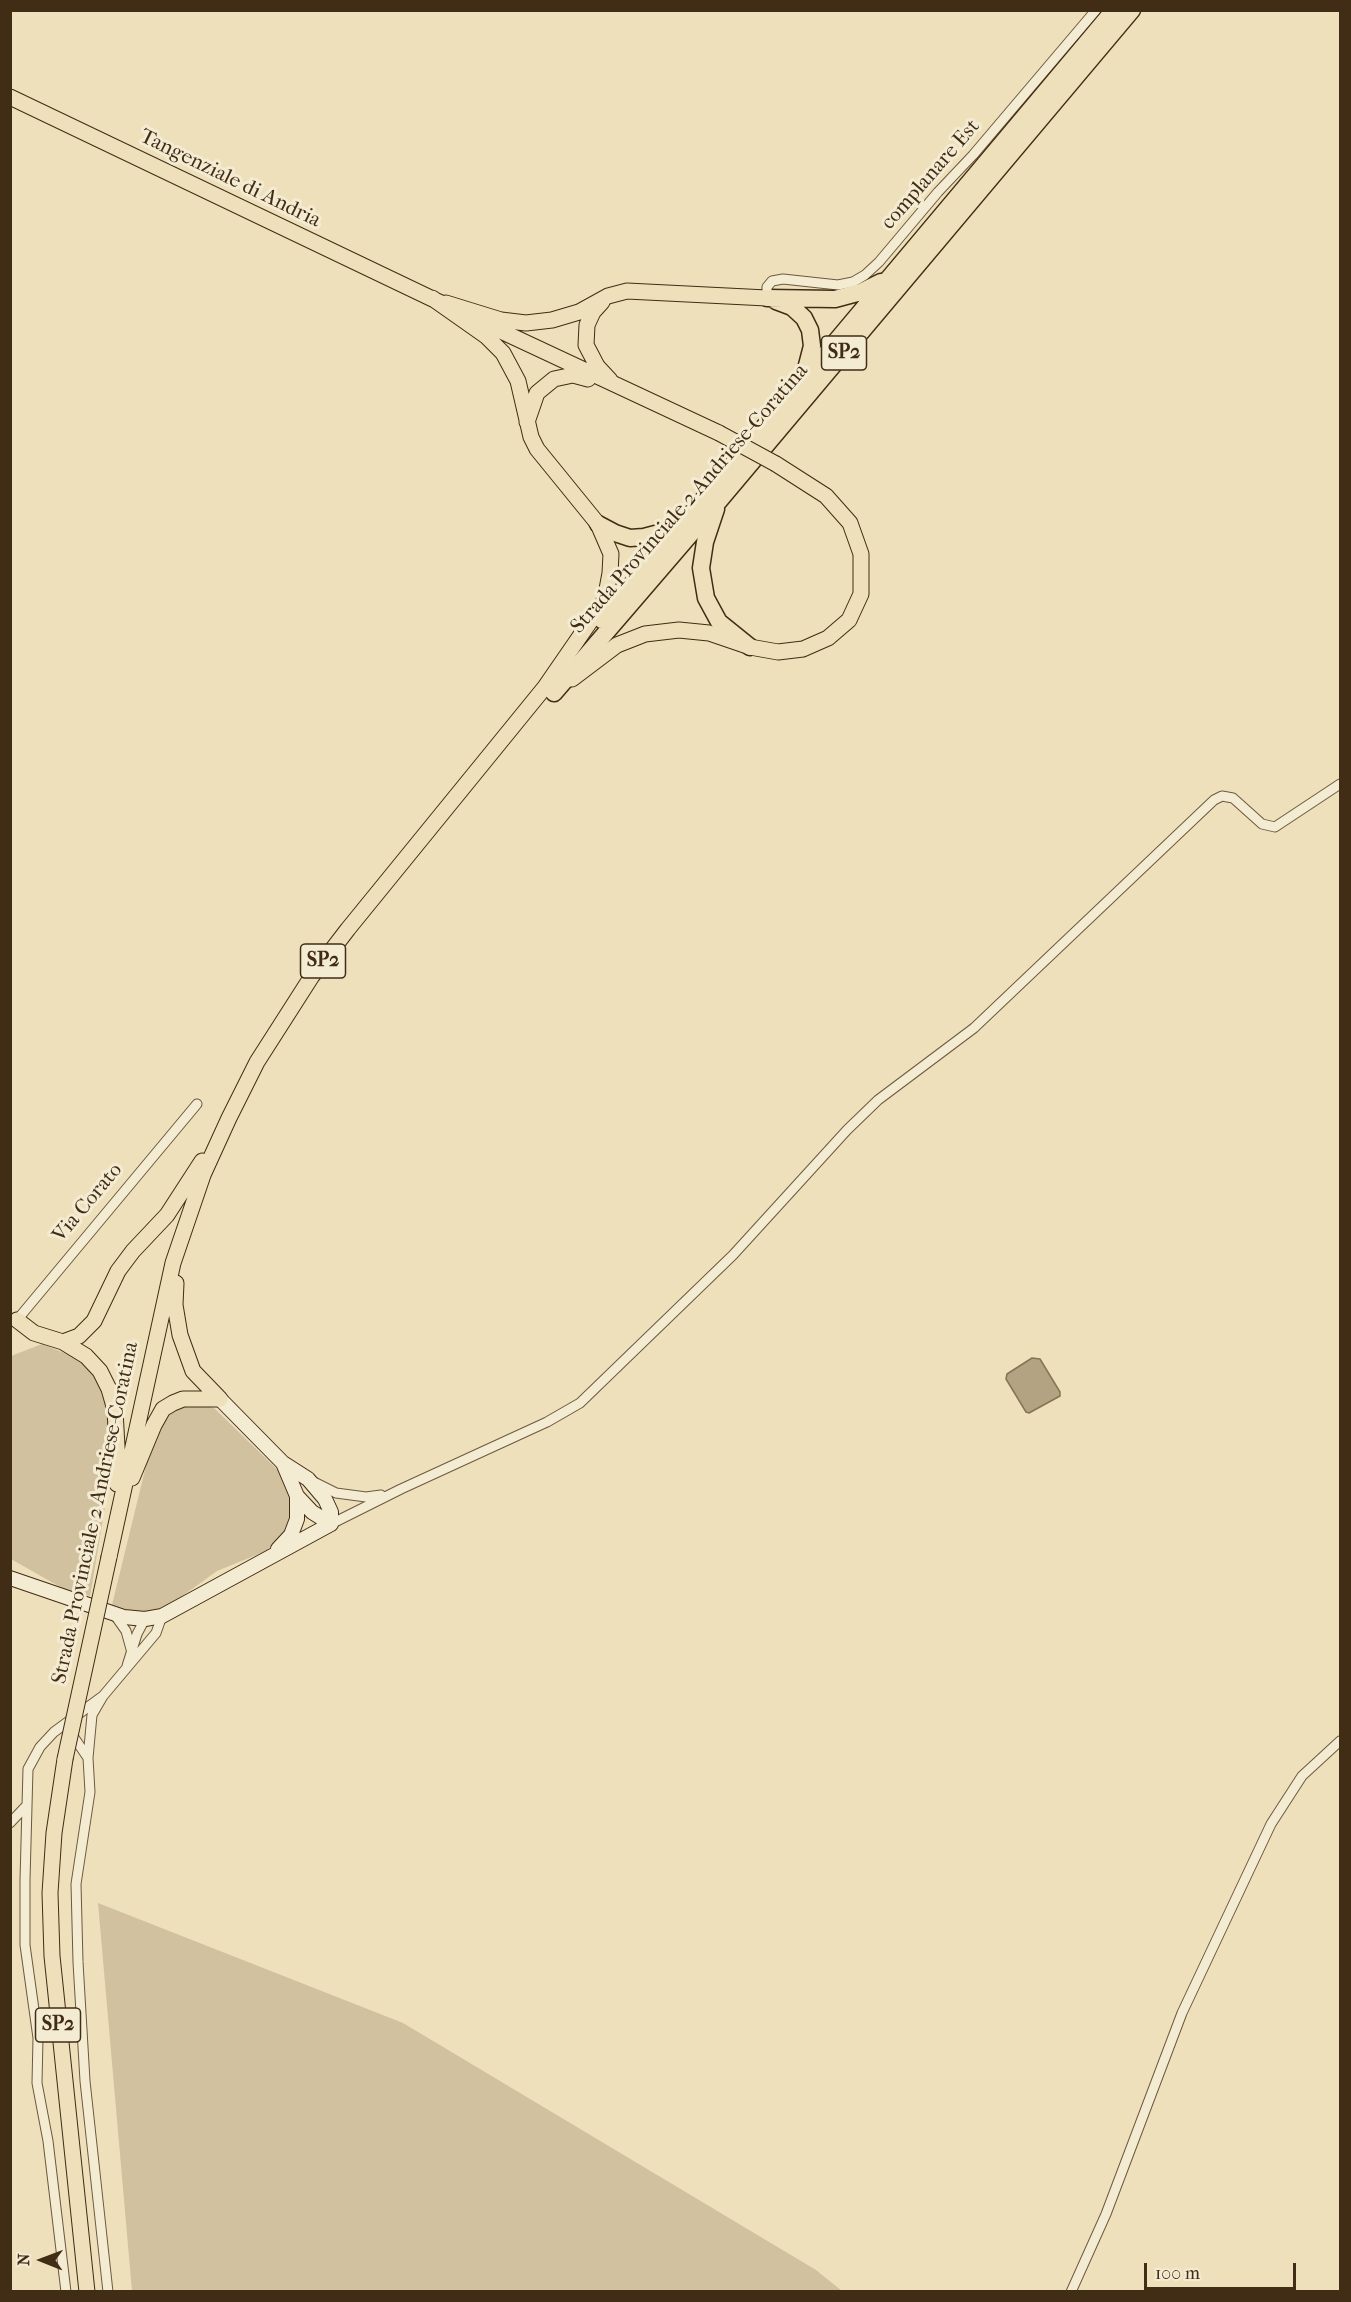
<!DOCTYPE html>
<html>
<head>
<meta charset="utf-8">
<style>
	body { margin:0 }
	#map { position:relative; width:1351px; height:2302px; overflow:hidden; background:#eee0bb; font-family:"IM FELL French Canon",serif }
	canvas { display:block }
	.frame { position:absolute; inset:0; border:12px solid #412c15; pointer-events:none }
	.north { position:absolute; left:12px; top:2230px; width:60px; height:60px; -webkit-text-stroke:4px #f4ebd3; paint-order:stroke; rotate:271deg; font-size:16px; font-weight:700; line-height:24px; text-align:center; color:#412c15 }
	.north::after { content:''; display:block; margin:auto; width:21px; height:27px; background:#412c15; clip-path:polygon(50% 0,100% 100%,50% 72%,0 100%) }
	.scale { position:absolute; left:1144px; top:2263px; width:152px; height:27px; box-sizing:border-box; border:3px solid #412c15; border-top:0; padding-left:8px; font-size:18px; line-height:21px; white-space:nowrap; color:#412c15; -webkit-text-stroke:4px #f4ebd3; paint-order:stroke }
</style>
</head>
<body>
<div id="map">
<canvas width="1351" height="2302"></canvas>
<div class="frame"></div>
<div class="north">N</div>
<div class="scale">100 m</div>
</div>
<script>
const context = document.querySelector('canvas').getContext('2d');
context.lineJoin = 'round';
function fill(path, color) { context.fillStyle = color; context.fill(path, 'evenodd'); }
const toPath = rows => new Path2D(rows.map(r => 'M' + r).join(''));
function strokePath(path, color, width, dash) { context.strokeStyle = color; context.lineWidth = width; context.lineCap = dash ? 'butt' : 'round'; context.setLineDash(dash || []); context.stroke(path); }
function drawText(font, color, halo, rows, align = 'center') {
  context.font = font + ' "IM FELL French Canon",serif'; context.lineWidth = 6; context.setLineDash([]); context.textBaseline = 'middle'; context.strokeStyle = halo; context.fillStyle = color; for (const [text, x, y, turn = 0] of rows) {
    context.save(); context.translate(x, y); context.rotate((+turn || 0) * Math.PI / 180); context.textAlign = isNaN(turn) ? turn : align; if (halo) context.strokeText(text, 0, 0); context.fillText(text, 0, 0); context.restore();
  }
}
const green = toPath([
	[42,1344,89,1363,109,1399,115,1448,90,1596,62,1588,11,1559,11,1356],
	[191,1401,214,1408,287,1479,294,1495,291,1527,266,1551,217,1571,167,1607,138,1613,112,1605,155,1429,171,1407],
	[98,1903,403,2023,816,2270,842,2291,132,2291]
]);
const water = toPath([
	[1032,1358,1040,1359,1060,1392,1060,1396,1029,1413,1026,1412,1006,1379,1007,1374,1032,1358]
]);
const minor = toPath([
	[767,298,767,287,772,281,783,279,838,285,853,282,865,275,879,262,938,192,973,155,1096,10],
	[17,1320,197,1104],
	[314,1482,336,1493,366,1497,381,1495],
	[331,1524,401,1489,547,1422,580,1403,733,1255,847,1130,878,1100,974,1028,1214,800,1222,796,1233,798,1262,824,1275,827,1340,784],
	[114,1614,126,1631,131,1649],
	[127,1666,137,1634,145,1619],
	[69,1733,71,1733,88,1758,90,1792,76,1884,78,1962,85,2081,108,2292],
	[88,1758,92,1715,103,1696,156,1633,162,1616],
	[10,1823,26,1806],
	[66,2292,48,2141,37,2083,38,2038,25,1945,25,1880,28,1769,40,1747,54,1732,103,1696],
	[1071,2292,1106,2214,1182,2013,1271,1824,1302,1776,1340,1741]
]);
const secondary = toPath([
	[220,1399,283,1463,308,1479,325,1499,331,1512,331,1524],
	[283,1463,297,1496,312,1512,331,1524],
	[278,1549,291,1535,297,1519,297,1496],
	[10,1578,124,1617,145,1619,162,1616,331,1524]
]);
const primary = toPath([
	[10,97,441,303],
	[602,302,593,312,587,325,586,345,597,366,610,380],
	[446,303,501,320,526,323,552,320,579,312,608,296,627,291,767,298],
	[473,318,719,433],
	[527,422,537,393,554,379,573,375,588,379],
	[572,679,617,645,645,634,679,630,709,633,750,647,778,652,803,649,828,638,849,620,861,594,861,554,850,523,826,496,776,464],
	[176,1283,175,1305,180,1335,193,1371,220,1399],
	[17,1320,34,1333,63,1342,86,1356,100,1371,109,1389,115,1410,118,1465,117,1484],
	[63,1342,79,1336,94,1321,118,1271,133,1251,167,1215,202,1161],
	[132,1478,154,1425,163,1409,173,1403,183,1399,220,1399],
	[109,1557,173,1263,203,1175,229,1118,257,1062,312,976,348,929,545,687,605,600,610,573,611,554,598,524,537,449,531,437,518,381,503,353,486,336,432,298],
	[65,1759,54,1833,50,1893,52,1956,87,2292]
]);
const trunk = toPath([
	[767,298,835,299,861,292,881,282],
	[776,301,792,307,804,318,810,330,812,346,805,373],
	[716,509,705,542,701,568,706,598,719,622,750,647],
	[598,524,615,533,630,538,644,537,678,528],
	[602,620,1114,10],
	[554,693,719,501,1132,10]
]);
const primaryBridge = toPath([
	[719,433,776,464],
	[65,1759,109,1557]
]);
const shields = [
	[844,353,45],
	[323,961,45],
	[58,2025,45]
];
const shieldNames = [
	["SP2",844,353],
	["SP2",323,961],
	["SP2",58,2025]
];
const streetNames = [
	["complanare Est",931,175,-49],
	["Tangenziale di Andria",230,179,26],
	["Strada Provinciale 2 Andriese-Coratina",690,499,-49],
	["Via Corato",88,1203,-50],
	["Strada Provinciale 2 Andriese-Coratina",96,1513,-78]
];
fill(green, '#d1c19f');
fill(water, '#b3a383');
strokePath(water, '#857357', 1.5);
strokePath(minor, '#6c593e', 11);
strokePath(secondary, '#412c15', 16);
strokePath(primary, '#412c15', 17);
strokePath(trunk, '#412c15', 19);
strokePath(minor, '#f4ebd3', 9);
strokePath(secondary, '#f4ebd3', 14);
strokePath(primary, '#eee0bb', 15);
strokePath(trunk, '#eee0bb', 16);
strokePath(primaryBridge, '#412c15', 17, []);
strokePath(primaryBridge, '#eee0bb', 15);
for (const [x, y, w] of shields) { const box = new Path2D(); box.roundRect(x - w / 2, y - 17, w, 34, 4.5); context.fillStyle = '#f4ebd3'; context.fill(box); strokePath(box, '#412c15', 1.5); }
drawText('bold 20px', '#412c15', null, shieldNames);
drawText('21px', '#412c15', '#f4ebd3', streetNames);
</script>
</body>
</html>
